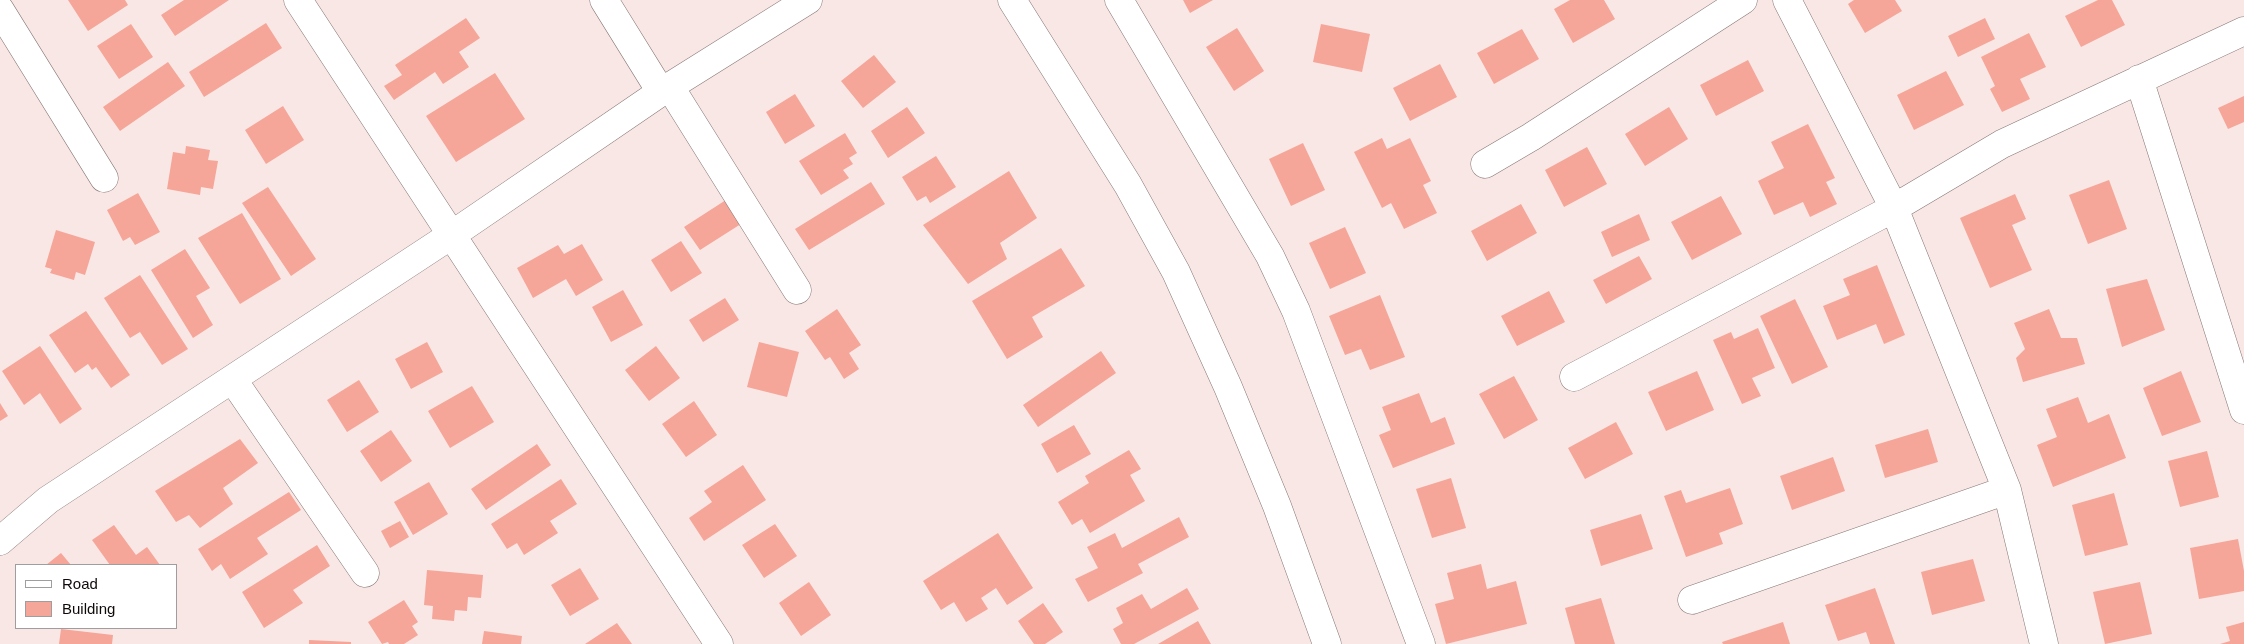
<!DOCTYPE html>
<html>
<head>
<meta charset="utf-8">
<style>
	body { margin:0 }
	#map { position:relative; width:2244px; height:644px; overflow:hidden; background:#f8e7e4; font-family:Arial,sans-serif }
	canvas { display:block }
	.legend { position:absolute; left:15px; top:564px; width:162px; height:65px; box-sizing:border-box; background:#fff; border:1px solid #9f9d9d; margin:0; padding:6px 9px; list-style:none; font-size:15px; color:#0f0a09 }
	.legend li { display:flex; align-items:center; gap:10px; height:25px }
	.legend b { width:25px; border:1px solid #9f9d9d }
</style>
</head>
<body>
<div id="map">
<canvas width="2244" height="644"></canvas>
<ul class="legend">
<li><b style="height:6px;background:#fff"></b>Road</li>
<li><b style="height:14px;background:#f6a599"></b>Building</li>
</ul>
</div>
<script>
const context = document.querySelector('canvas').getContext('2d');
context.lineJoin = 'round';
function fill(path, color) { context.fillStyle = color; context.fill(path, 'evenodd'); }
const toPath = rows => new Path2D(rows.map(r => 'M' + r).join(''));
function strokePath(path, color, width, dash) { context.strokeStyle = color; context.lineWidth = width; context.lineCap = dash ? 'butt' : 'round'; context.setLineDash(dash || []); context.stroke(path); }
const building = toPath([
	[68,0,125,0,128,5,88,31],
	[184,0,229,0,175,36,161,15],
	[1183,0,1213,0,1190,13],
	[1570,0,1604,0,1615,19,1573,43,1554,9],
	[1854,0,1895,0,1902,11,1865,33,1848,4],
	[2098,0,2112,0,2125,25,2081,47,2065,16],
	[466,18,480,38,459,52,469,67,443,84,435,72,394,100,384,86,402,75,395,65],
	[1985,18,1995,39,1958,57,1948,36],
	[266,23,282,48,204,97,189,72],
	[131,24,153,57,119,79,97,46],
	[1321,24,1370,34,1362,72,1313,62],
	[1237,28,1264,71,1234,91,1206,47],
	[1522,29,1539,59,1494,84,1477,53],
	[2029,33,2046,67,2020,79,2030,99,2002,112,1990,89,1995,86,1981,57],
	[874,55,896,82,863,108,841,81],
	[1748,60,1764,91,1716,116,1700,85],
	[168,62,185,86,120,131,103,107],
	[1440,64,1457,97,1410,121,1393,88],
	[1946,71,1964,105,1914,130,1897,95],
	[495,73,525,119,456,162,426,116],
	[795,94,815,126,785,144,766,112],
	[2244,96,2244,122,2228,129,2218,108],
	[283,106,304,140,266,164,245,130],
	[907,107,925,133,888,158,871,131],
	[1669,107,1688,139,1645,166,1625,134],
	[1808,124,1835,178,1826,182,1837,204,1810,217,1803,202,1774,215,1758,181,1784,168,1771,142],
	[845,133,857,153,849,158,853,164,843,170,849,178,821,195,799,161],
	[1382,138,1387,149,1410,138,1431,181,1423,185,1437,213,1404,229,1391,203,1382,208,1354,152],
	[1303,143,1325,190,1291,206,1269,159],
	[186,146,210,150,208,160,218,161,213,189,201,187,200,195,167,189,173,152,185,154],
	[1587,147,1607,184,1564,207,1545,170],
	[936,156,956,187,930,203,926,196,917,201,902,177],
	[1009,171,1037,218,1000,243,1007,259,968,284,923,225],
	[2109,180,2127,229,2088,244,2069,195],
	[871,182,885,204,809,250,795,229],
	[268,187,316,259,291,276,242,203],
	[138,193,160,232,135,245,130,237,123,241,107,210],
	[2015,194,2026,219,2012,225,2032,270,1990,288,1960,218],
	[1721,196,1742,234,1692,260,1671,222],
	[729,198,744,222,700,250,684,227],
	[1521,204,1537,233,1487,261,1471,231],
	[242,213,281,279,240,304,198,238],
	[1639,214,1650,240,1612,257,1601,232],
	[1345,227,1366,273,1330,289,1309,243],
	[56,230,95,242,85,275,76,272,74,280,50,273,52,269,45,267],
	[681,241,702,273,671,292,651,260],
	[582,244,603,280,576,296,566,279,533,298,517,268,558,245,564,254],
	[1061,248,1085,286,1032,317,1043,337,1007,359,972,301],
	[185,249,210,288,196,296,213,325,193,338,151,270],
	[1639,256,1652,279,1606,304,1593,280],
	[1877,265,1905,335,1884,344,1876,324,1837,340,1823,306,1850,295,1843,279],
	[140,275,188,349,162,365,140,332,130,338,104,298],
	[2147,279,2165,330,2122,347,2106,289],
	[623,290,643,325,611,342,592,307],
	[1549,291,1565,322,1517,346,1501,316],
	[1380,295,1405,357,1370,370,1361,349,1345,355,1329,316],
	[725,298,739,320,703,342,689,320],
	[1795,299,1828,367,1792,384,1760,316],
	[837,309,861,345,849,353,859,369,844,379,830,357,825,360,805,331],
	[2049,309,2061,338,2077,338,2085,364,2023,382,2016,358,2025,349,2014,323],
	[86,311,130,375,111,388,96,367,92,370,88,364,75,373,49,335],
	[1758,328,1775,368,1752,378,1761,396,1742,404,1713,340,1731,332,1734,339],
	[427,342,443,372,411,389,395,359],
	[759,342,799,352,787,397,747,387],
	[40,346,82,409,60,424,40,393,24,405,2,371],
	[656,346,680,378,649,401,625,370],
	[1101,351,1116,373,1038,427,1023,405],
	[1697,371,1714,410,1666,431,1648,392],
	[2181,371,2201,422,2162,436,2143,388],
	[1514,376,1538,420,1504,439,1479,394],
	[359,380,379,412,347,432,327,400],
	[472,386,494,422,450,448,428,411],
	[1419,393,1431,423,1445,417,1455,444,1393,468,1379,435,1391,430,1382,407],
	[2078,397,2088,423,2109,414,2126,458,2053,487,2037,445,2057,437,2046,409],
	[694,401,717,435,686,457,662,424],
	[0,403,8,416,0,421],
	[1616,422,1633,454,1585,479,1568,448],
	[1074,425,1091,454,1057,473,1041,444],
	[1928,429,1938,462,1885,478,1875,445],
	[391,430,412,461,381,482,360,451],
	[240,439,258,463,223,488,233,504,200,528,189,515,176,522,155,491],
	[537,444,551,465,486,510,471,489],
	[1129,450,1141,469,1130,475,1145,501,1090,533,1082,519,1072,525,1058,502,1089,483,1085,476],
	[2207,451,2219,497,2180,507,2168,461],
	[1833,457,1845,491,1792,510,1780,476],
	[743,465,766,500,704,541,689,518,712,502,704,491],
	[1451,478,1466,528,1432,538,1416,489],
	[561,479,577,504,550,521,558,533,524,555,517,543,507,549,491,524],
	[429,482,448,514,413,535,394,502],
	[1730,488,1743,524,1719,533,1723,544,1686,557,1664,496,1681,490,1686,503],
	[289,492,301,510,257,538,268,554,230,579,221,564,212,571,198,549],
	[2114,493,2128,545,2085,556,2072,505],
	[1641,514,1653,549,1601,566,1590,530],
	[1179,517,1189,537,1138,564,1143,573,1088,602,1075,579,1098,568,1087,547,1115,533,1122,548],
	[400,521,409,537,390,548,381,531],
	[775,524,797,556,764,578,742,545],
	[114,525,136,555,147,547,160,565,110,565,92,540],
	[998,533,1033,588,1007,605,996,588,981,598,988,609,966,622,954,602,941,610,923,581],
	[2238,539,2244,571,2244,591,2199,599,2190,548],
	[317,545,330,566,293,590,303,603,264,628,242,592],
	[61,553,71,565,46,565],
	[1973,559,1985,601,1932,615,1921,572],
	[1481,564,1487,589,1516,581,1527,624,1446,644,1435,604,1454,599,1447,573],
	[580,568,599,599,570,616,551,585],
	[427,570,483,575,481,598,468,597,467,611,455,610,454,621,432,619,433,606,424,605],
	[809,582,831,615,801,636,779,603],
	[2140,582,2152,634,2105,644,2093,592],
	[1187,588,1199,609,1134,644,1121,644,1113,629,1123,623,1116,608,1142,594,1151,609],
	[1875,588,1895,644,1870,644,1866,632,1838,641,1825,605],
	[1601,598,1615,644,1575,644,1565,608],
	[404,600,418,622,412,626,418,635,404,644,389,644,388,642,382,644,368,622],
	[1043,603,1063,632,1045,644,1034,644,1018,621],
	[1198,621,1211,644,1158,644],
	[1783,622,1790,644,1723,644,1722,642],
	[2244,622,2244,644,2220,644,2230,641,2226,627],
	[617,623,632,644,585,644],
	[61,629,113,635,112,644,59,644],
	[484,631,522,636,521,644,482,644],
	[309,640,351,642,351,644,309,644]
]);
const minor = toPath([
	[298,0,719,644],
	[604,0,661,92],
	[1012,0,1128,185,1176,272,1228,387,1277,506,1327,644],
	[1119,0,1270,256,1296,311,1421,644],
	[1787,0,1894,208,2007,490,2044,644],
	[0,10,104,178],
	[2139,79,2244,410],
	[670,87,797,290],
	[1485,164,1531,137,1743,0],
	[1574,377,1894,208,2002,144,2244,31],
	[233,380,365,573],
	[0,541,48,500,453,234,661,92,808,0],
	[1692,600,2007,490]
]);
fill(building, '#f6a599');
strokePath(minor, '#867775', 29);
strokePath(minor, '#fff', 28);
</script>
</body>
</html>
